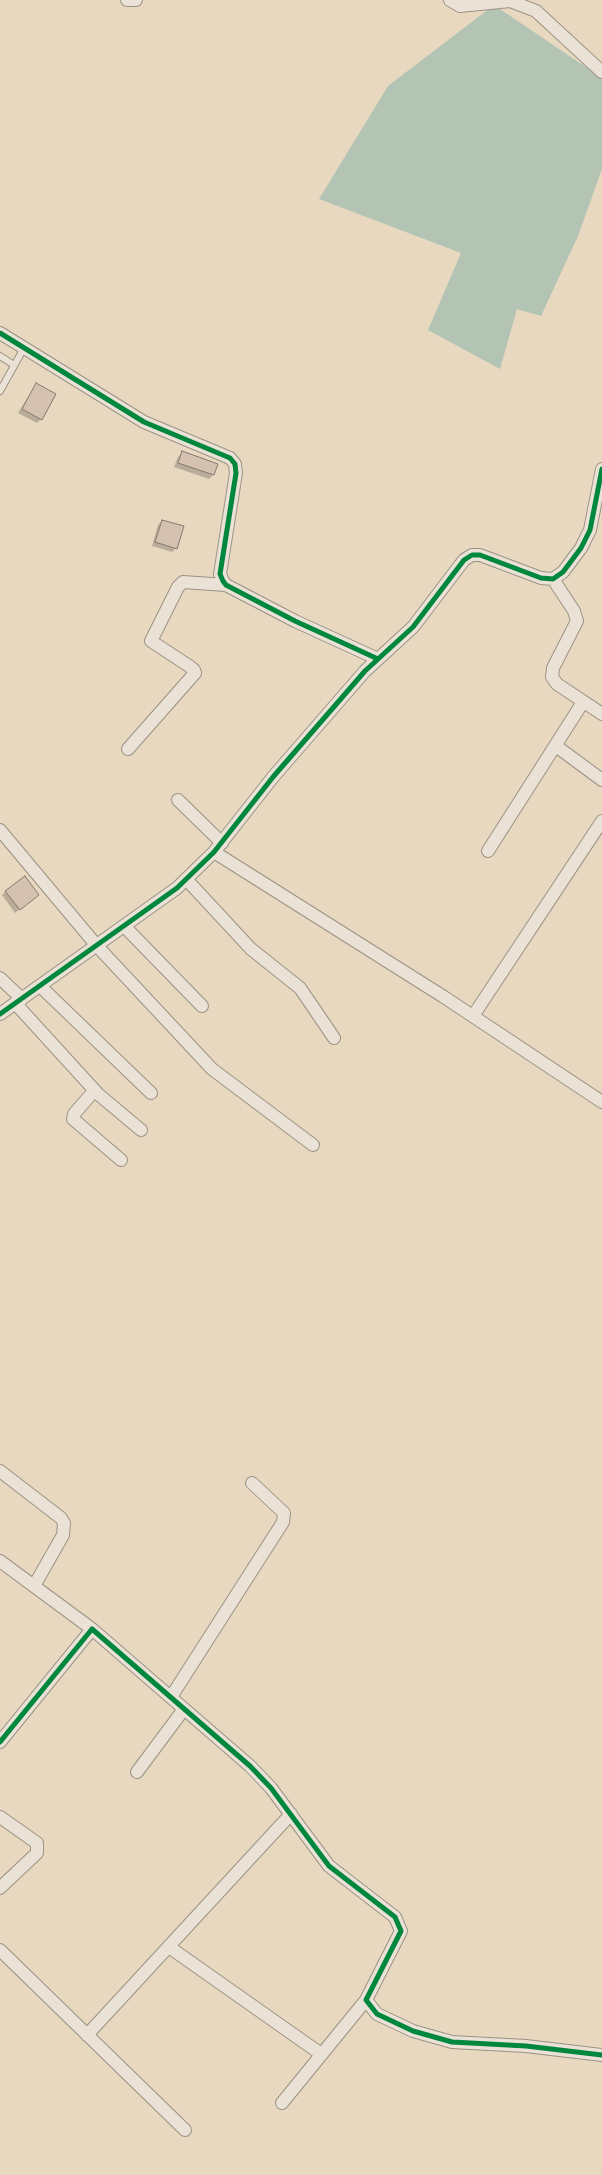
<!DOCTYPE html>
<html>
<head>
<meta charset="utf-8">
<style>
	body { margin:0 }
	canvas { display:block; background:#e7d8bf }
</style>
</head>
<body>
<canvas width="602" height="2175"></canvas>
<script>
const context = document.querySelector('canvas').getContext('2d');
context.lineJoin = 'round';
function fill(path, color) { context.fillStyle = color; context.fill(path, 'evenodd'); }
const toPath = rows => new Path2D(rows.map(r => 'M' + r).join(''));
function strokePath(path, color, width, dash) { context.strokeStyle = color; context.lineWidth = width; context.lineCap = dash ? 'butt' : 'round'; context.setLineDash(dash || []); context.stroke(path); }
const water = toPath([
	[494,5,602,78,602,169,578,236,541,316,517,309,500,369,428,330,461,253,319,199,388,86]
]);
const shadow = toPath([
	[36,384,41,419,37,423,18,413],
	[182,453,217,465,213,475,209,479,174,467,178,457],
	[162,521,176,548,172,552,152,546,158,525],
	[6,891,38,895,15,913,2,895]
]);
const building = toPath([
	[36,383,56,394,42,420,22,409,36,383],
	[182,451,218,464,214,475,178,463,182,451],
	[162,520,184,526,177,549,155,542,162,520],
	[25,876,39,895,20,910,5,891,25,876]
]);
const lane = toPath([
	[0,356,14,365],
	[0,391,24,348]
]);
const street = toPath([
	[127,0,136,0],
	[450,0,460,6,510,1,536,11,602,72],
	[0,333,144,422,230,458,235,464,236,473,220,574,223,581,226,585,295,621,378,659],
	[553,579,574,611,577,621,553,668,552,677,557,684,602,714],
	[556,746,602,780],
	[128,749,195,673,194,670,189,666,151,641,178,587,183,582,226,585],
	[178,800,222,843],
	[0,830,97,946,212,1069,313,1145],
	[488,851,583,702],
	[214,852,444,997,602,1102],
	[186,879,251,949,300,988,334,1038],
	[124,926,202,1006],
	[0,978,22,999],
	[40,986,151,1093],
	[15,1003,98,1094,141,1130],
	[0,1014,177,888,214,852,273,777,365,671,413,627,464,560,472,555,480,555,541,578,553,579,563,572,581,548,590,530,602,469],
	[473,1016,602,821],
	[94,1091,74,1114,73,1119,121,1160],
	[0,1471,61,1518,64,1523,63,1535,34,1586],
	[0,1561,92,1629],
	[171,1697,283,1522,284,1513,252,1483],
	[0,1742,92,1629,250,1766,271,1788,329,1866,395,1917,401,1931,366,2000,377,2014,413,2031,452,2042,526,2046,602,2055],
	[137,1772,184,1709],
	[0,1817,37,1843,37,1853,0,1888],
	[169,1947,321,2054],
	[0,1950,185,2130],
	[87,2035,291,1814],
	[282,2103,366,2000]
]);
const cycleway = toPath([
	[0,333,144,422,230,458,235,464,236,473,220,574,223,581,226,585,295,621,378,659],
	[0,1014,177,888,214,852,273,777,365,671,413,627,464,560,472,555,480,555,541,578,553,579,563,572,581,548,590,530,602,469],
	[0,1742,92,1629,250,1766,271,1788,329,1866,395,1917,401,1931,366,2000,377,2014,413,2031,452,2042,526,2046,602,2055]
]);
fill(water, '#b3c4b4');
fill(shadow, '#0003');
fill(building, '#d4c1b0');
strokePath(building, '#847a6e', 1);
strokePath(lane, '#9c9283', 8);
strokePath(street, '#9c9283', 14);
strokePath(lane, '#eae2d6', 6);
strokePath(street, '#eae2d6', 12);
strokePath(cycleway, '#00873e', 5);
</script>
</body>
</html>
